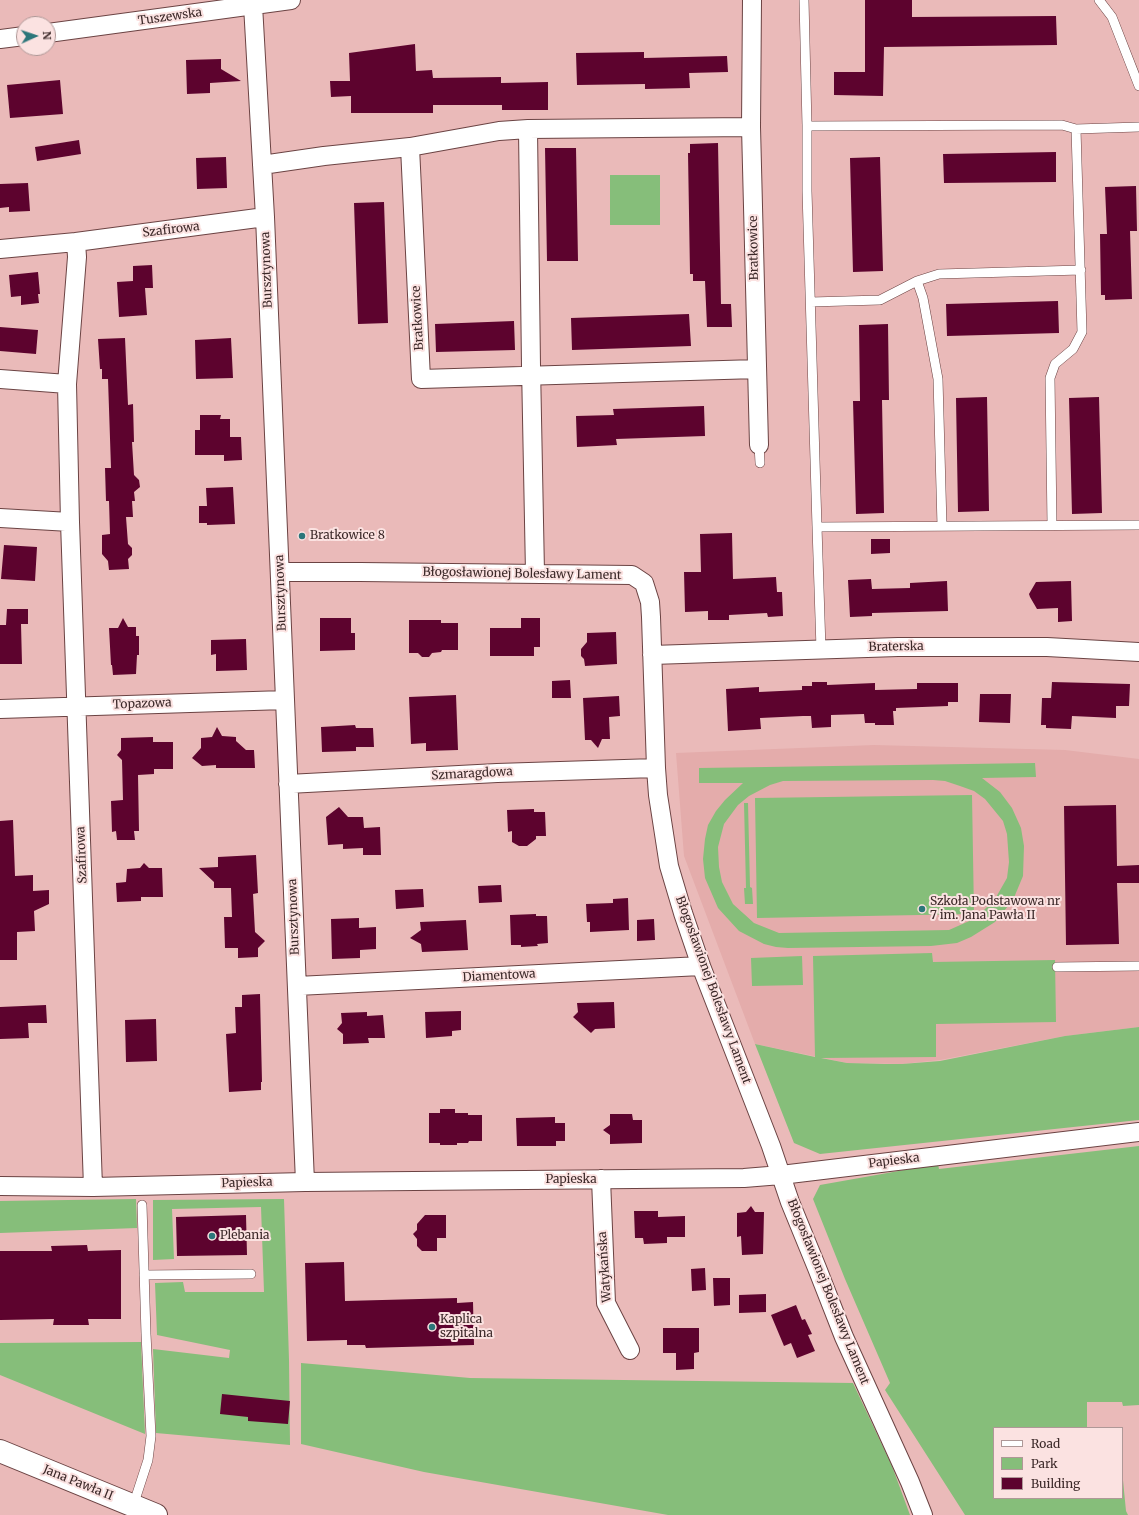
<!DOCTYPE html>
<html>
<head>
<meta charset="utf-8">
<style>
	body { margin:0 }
	#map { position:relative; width:1139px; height:1515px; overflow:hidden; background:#eabab9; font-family:Merriweather,serif }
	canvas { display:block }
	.legend { position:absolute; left:993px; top:1427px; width:130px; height:72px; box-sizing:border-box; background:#fbe2e1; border:1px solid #af9897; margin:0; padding:5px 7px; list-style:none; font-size:12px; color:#3c2929 }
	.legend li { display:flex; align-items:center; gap:8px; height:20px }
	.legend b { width:20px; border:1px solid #af9897 }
	.north { position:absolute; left:16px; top:16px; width:40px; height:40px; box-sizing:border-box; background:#fbe2e1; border:1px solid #af9897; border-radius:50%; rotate:87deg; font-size:11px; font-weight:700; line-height:16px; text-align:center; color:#3c2929 }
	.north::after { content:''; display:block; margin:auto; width:14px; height:18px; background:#2c767a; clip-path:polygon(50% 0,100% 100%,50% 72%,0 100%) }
</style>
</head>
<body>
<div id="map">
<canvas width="1139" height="1515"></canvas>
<ul class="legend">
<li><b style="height:5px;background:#fff"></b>Road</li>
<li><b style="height:11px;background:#86be7a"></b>Park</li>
<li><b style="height:11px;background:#5d032e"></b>Building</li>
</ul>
<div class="north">N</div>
</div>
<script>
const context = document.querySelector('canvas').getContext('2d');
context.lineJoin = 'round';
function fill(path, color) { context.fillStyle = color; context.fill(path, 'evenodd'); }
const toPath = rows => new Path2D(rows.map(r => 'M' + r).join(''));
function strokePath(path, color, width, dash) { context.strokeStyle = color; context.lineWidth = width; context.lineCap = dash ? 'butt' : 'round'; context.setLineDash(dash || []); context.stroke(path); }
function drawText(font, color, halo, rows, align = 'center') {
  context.font = font + ' Merriweather,serif'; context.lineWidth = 4; context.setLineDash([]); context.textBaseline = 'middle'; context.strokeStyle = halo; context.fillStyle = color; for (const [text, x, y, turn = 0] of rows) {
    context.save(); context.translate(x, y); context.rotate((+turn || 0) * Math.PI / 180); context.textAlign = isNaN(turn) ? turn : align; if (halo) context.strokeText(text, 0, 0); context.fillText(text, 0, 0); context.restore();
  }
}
const built = toPath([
	[874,745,1065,750,1139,759,1139,1027,1065,1036,940,1060,902,1064,847,1063,755,1044,684,856,676,753]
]);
const green = toPath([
	[610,175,660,175,660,225,610,225],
	[1035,763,1036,777,982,778,1000,792,1012,808,1021,828,1024,846,1023,876,1013,900,995,922,971,937,957,943,931,946,788,948,776,947,764,944,739,931,718,908,705,878,703,859,705,839,708,825,716,811,725,800,743,783,699,783,699,768],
	[933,780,945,781,960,786,974,791,985,799,1003,821,1007,834,1009,862,1007,878,995,899,976,918,949,930,779,933,754,923,733,904,722,882,719,867,718,847,724,824,738,805,749,796,770,785,783,781],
	[972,795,974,914,757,918,755,798],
	[744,803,748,803,750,887,752,888,753,904,745,904,744,888,746,888],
	[932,953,933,962,1055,960,1056,1022,936,1024,936,1057,821,1058,847,1063,885,1064,902,1064,940,1061,1065,1036,1139,1027,1139,1120,820,1154,794,1143,755,1044,815,1057,813,956],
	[802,956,803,985,752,986,751,958],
	[1139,1146,1139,1405,1123,1406,1122,1402,1087,1402,1087,1428,994,1428,994,1498,1122,1498,1122,1470,1126,1511,1128,1515,965,1515,885,1390,890,1383,845,1279,813,1199,820,1185,938,1164,939,1169],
	[136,1199,137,1228,0,1233,0,1201],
	[284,1199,289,1360,290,1445,156,1433,153,1349,229,1358,230,1350,157,1335,155,1283,183,1282,185,1292,264,1292,261,1207,172,1209,174,1259,153,1260,153,1200],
	[141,1342,145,1434,0,1375,0,1343],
	[301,1363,470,1378,853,1383,892,1466,910,1515,668,1515,424,1472,301,1444]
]);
const building = toPath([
	[865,0,912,0,912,17,1056,16,1057,45,884,47,883,96,834,95,834,72,865,72],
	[415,44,416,71,432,70,433,78,501,77,501,83,548,82,548,110,502,110,502,105,433,105,433,113,351,113,351,96,331,97,330,81,350,81,349,53],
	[644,52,644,58,727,56,728,72,689,73,690,88,645,89,645,84,577,85,576,53],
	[221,59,221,69,241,81,210,83,210,93,187,94,186,60],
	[60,80,63,114,10,118,7,85],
	[79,140,81,154,37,161,35,147],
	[718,143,721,304,731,304,732,327,707,327,705,281,693,281,693,274,690,274,688,153,690,153,690,144],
	[545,148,576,148,578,261,547,261],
	[1056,152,1056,182,944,183,943,154],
	[226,157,227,188,197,189,196,158],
	[880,157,883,271,853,272,850,158],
	[28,183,30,211,9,212,9,207,0,208,0,184],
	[1136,186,1137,231,1130,231,1132,299,1105,300,1105,295,1101,295,1100,234,1107,234,1105,187],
	[384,202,388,323,358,324,354,203],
	[152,265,153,288,145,288,147,315,119,317,117,282,133,281,133,266],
	[38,272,40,294,38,294,39,303,21,305,21,296,11,297,9,275],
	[1058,301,1059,333,947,336,946,304],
	[689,314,691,346,572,350,571,318],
	[514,321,515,350,436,352,435,324],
	[888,324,889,400,882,400,884,513,856,514,853,401,860,401,859,325],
	[0,327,38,330,36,354,0,351],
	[125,338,128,405,133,404,134,442,132,442,134,475,139,480,140,487,134,492,135,501,132,501,133,517,126,517,128,544,132,548,132,555,128,559,129,569,109,570,108,561,102,554,102,535,110,534,109,501,106,501,105,468,111,468,108,379,102,379,102,369,100,369,98,339],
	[231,338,233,378,196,379,195,340],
	[987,397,989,511,958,512,956,398],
	[1099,397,1102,513,1072,514,1069,398],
	[704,406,705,436,616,439,617,445,577,447,576,416,614,415,613,409],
	[200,415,221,415,220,419,230,419,230,437,241,437,242,460,224,461,224,455,195,455,195,430,200,430],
	[233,487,235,524,207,525,207,523,199,523,199,506,207,506,206,488],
	[732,533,733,579,776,577,777,592,782,592,783,616,768,617,767,613,729,615,729,620,708,620,708,611,685,612,684,572,701,572,700,534],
	[871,539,890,539,890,553,871,554],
	[4,545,37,547,35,581,1,579],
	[871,579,872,589,910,588,910,583,947,581,948,611,872,613,872,616,850,617,848,580],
	[1071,581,1072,621,1058,622,1058,608,1037,609,1030,597,1029,594,1036,582],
	[7,609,28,609,28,624,21,624,22,664,0,664,0,625,6,625],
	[123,618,128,627,136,627,136,636,139,636,139,655,137,655,136,674,113,675,112,665,111,665,109,628,118,628],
	[320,618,351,618,351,633,355,633,355,650,320,651],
	[521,618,540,618,540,647,534,647,534,656,490,656,490,628,521,628],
	[409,620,441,620,441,623,458,623,458,650,442,650,441,652,432,653,429,657,422,657,418,653,409,653],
	[616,632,617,664,585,666,584,659,581,656,581,649,587,642,587,633],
	[246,639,247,670,216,671,216,654,211,655,211,640],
	[570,680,571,698,552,698,552,681],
	[812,682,827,682,827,685,875,683,875,690,917,689,917,683,958,683,958,702,948,702,948,706,896,708,896,711,893,711,894,725,875,725,875,723,865,723,864,714,831,715,831,727,812,728,811,716,803,716,760,718,761,729,728,731,726,689,759,687,759,692,802,690,802,686,812,686],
	[1052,682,1130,684,1129,706,1116,706,1116,718,1072,716,1071,729,1046,728,1046,725,1041,725,1042,698,1051,698],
	[980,694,1011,694,1010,723,979,722],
	[456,695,458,750,426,751,426,743,411,744,409,697],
	[619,696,620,716,609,717,610,739,602,739,598,748,591,740,585,740,583,698],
	[355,725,356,728,373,728,374,747,356,747,356,751,322,752,321,727],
	[217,727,222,736,236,737,236,741,246,750,254,750,255,768,216,768,216,765,202,766,192,758,201,748,201,738,212,737],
	[153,737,153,742,173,742,173,769,154,769,154,774,138,775,139,831,134,831,135,840,117,840,116,831,112,832,111,801,123,800,122,760,117,755,121,750,121,738],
	[1116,805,1117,866,1139,865,1139,883,1117,883,1119,944,1066,945,1064,806],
	[339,807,348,817,363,817,364,828,380,827,381,855,363,855,363,848,343,849,343,844,328,845,326,817],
	[534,809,534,812,545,812,546,836,536,836,536,839,527,846,519,846,512,842,512,831,508,832,507,810],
	[13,820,15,876,33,875,33,891,49,890,49,904,34,911,35,931,17,932,17,960,0,960,0,821],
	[256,855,258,893,253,894,255,932,265,941,258,948,258,957,238,958,238,948,225,948,224,917,232,917,231,888,214,888,214,882,199,868,218,867,218,857],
	[144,863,149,868,162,868,163,897,141,897,141,901,117,902,116,883,126,882,127,869,140,868],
	[501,885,502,902,479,903,478,886],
	[423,889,424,907,396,909,395,890],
	[628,898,629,930,590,932,590,922,587,922,586,904,613,903,613,899],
	[536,914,536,916,547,916,548,943,537,944,538,946,521,947,521,945,511,945,510,915],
	[359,918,359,928,376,927,376,949,360,950,360,958,332,959,331,919],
	[654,919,655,940,637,941,637,920],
	[466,920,468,950,422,952,421,944,410,938,421,930,420,922],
	[260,994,262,1082,261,1082,261,1090,229,1092,226,1034,236,1033,235,1007,242,1007,242,995],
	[614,1002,615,1028,595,1029,591,1033,573,1017,578,1012,577,1003],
	[46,1005,47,1023,28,1023,29,1038,0,1039,0,1007],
	[461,1011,461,1030,452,1031,452,1036,426,1038,425,1012],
	[367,1012,367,1016,383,1015,385,1038,368,1038,369,1043,343,1044,343,1034,337,1029,342,1023,341,1013],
	[156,1019,157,1061,126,1062,125,1020],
	[440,1109,455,1109,455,1113,468,1113,468,1115,482,1115,482,1141,469,1141,468,1143,457,1143,457,1145,440,1145,440,1143,429,1143,429,1113,440,1113],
	[610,1114,632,1114,633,1120,642,1120,642,1143,610,1144,610,1135,603,1130,610,1125],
	[555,1117,555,1123,565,1123,565,1141,556,1141,556,1146,517,1146,516,1118],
	[751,1206,755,1212,764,1212,763,1254,742,1255,741,1236,737,1237,737,1213,746,1212],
	[634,1211,658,1211,658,1217,685,1216,685,1237,667,1237,667,1243,644,1244,643,1238,635,1238],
	[246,1215,247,1255,177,1256,176,1217],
	[425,1215,446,1215,446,1238,437,1238,437,1251,422,1251,417,1246,417,1239,413,1234,417,1230,417,1224],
	[87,1245,88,1251,121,1250,121,1319,88,1319,89,1325,53,1325,54,1319,0,1320,0,1251,52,1251,51,1246],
	[344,1262,345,1301,457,1298,457,1303,473,1302,474,1345,366,1348,365,1345,347,1345,347,1340,307,1341,305,1263],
	[705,1268,706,1290,692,1291,691,1269],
	[713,1278,730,1278,730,1305,714,1306],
	[766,1294,766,1312,739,1313,739,1295],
	[796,1305,802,1320,805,1319,812,1334,808,1335,815,1351,797,1358,791,1343,784,1346,771,1315],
	[663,1328,699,1328,699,1352,694,1353,694,1369,676,1370,676,1353,663,1353],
	[222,1394,290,1401,288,1424,248,1421,248,1417,220,1414]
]);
const service = toPath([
	[804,0,807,126,807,191,817,527,1139,525],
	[1099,0,1112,17,1139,86],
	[807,126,1062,125,1076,129],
	[917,281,923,298,938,379,942,526],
	[811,302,880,300,917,281,939,274,1081,270],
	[759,445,760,463],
	[1052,525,1050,378,1055,364,1073,349,1082,332,1076,129,1139,127],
	[817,527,821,649],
	[1057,967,1139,966],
	[144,1275,251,1274],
	[133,1506,148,1460,151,1436,146,1334,142,1205]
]);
const minor = toPath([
	[752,0,751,127,759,445],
	[253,5,265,217,305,1182],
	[48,33,291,0],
	[0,39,24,36],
	[751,127,528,129,499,131,410,147,421,379,757,369],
	[528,129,531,366,535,573],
	[262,165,324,156,410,147],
	[0,249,76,242],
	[0,379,67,384],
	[0,518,70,522],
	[280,572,360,572,632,575,644,583,650,602,651,617,656,768,658,795,669,866,683,913,701,966,771,1146,790,1202,817,1268,844,1337,910,1482,923,1515],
	[652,655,898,647,1047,647,1139,652],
	[0,709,285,700],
	[288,784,497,773,656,768],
	[297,986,701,966],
	[601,1179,606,1303,630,1350],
	[0,1186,93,1187,305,1182,744,1178,781,1175,1139,1132],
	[93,1187,70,522,67,384,77,257,76,242,265,217]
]);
const tertiary = toPath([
	[0,1451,156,1515]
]);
const markers = [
	[302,536,4,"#2c767a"],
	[922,909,4,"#2c767a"],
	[212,1236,4,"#2c767a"],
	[432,1327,4,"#2c767a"]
];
const streetNames = [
	["Tuszewska",170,17,-8],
	["Szafirowa",171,230,-7],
	["Bratkowice",754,248,-91],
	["Bursztynowa",267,270,-92],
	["Bratkowice",418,318,-93],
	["Błogosławionej Bolesławy Lament",522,574,1],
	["Bursztynowa",281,593,-92],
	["Braterska",896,647,-1],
	["Topazowa",142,704,-2],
	["Szmaragdowa",472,774,-3],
	["Szafirowa",82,855,-92],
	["Bursztynowa",294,917,-92],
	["Diamentowa",499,976,-3],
	["Błogosławionej Bolesławy Lament",713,990,70],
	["Papieska",894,1161,-7],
	["Papieska",571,1180],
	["Papieska",247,1183,-2],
	["Watykańska",605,1267,-94],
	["Błogosławionej Bolesławy Lament",828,1292,68],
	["Jana Pawła II",78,1483,22]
];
const poiNames = [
	["Bratkowice 8",310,536],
	["Szkoła Podstawowa nr",930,902],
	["7 im. Jana Pawła II",930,916],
	["Plebania",220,1236],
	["Kaplica",440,1320],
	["szpitalna",440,1334]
];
fill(built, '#e4acab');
fill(green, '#86be7a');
fill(building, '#5d032e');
strokePath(service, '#6b4343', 10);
strokePath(minor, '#6b4343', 20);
strokePath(tertiary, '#6b4343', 24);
strokePath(service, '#fff', 9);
strokePath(minor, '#fff', 18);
strokePath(tertiary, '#fff', 22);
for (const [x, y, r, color] of markers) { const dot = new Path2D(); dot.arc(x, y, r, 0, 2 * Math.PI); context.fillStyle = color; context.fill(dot); strokePath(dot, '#fbe2e1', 1.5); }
drawText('12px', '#3c2929', '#fbe2e1', streetNames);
drawText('12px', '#3c2929', '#fbe2e1', poiNames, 'left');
</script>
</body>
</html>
